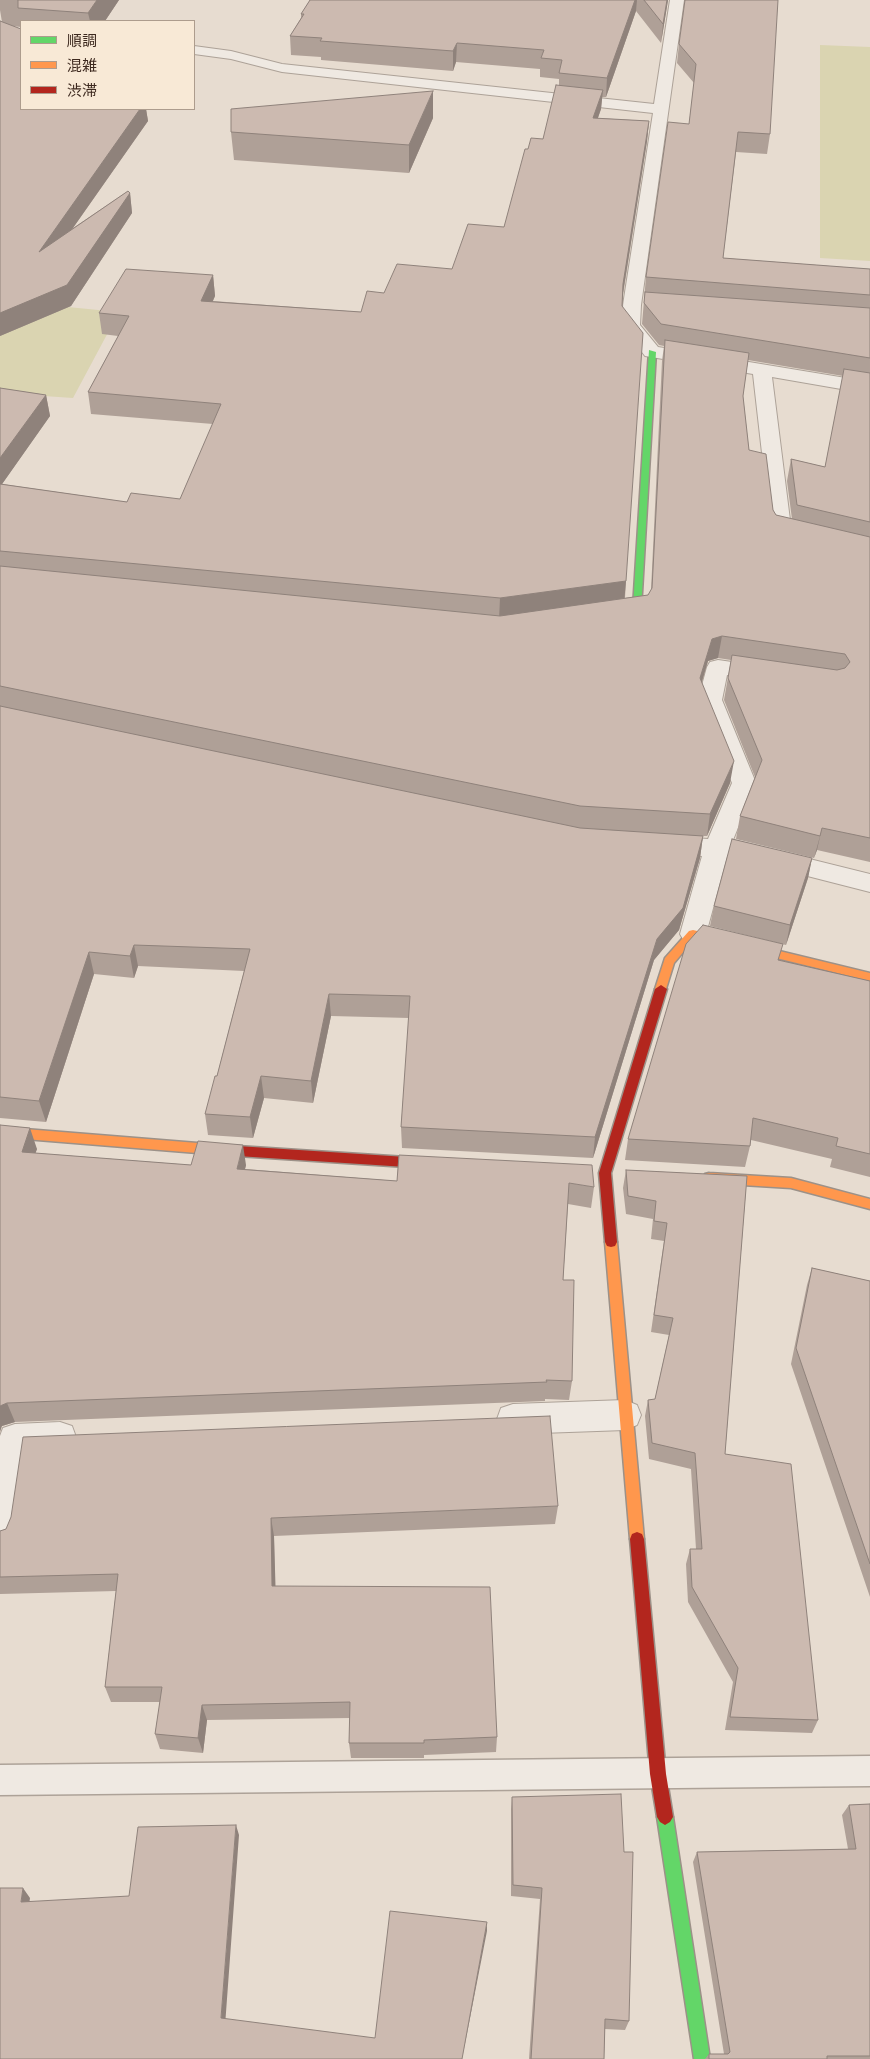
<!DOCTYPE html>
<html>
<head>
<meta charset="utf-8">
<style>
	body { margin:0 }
	#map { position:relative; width:870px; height:2059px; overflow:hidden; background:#e7dcd0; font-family:"IBM Plex Serif","Noto Sans JP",serif }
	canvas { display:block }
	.legend { position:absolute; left:20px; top:20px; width:175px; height:90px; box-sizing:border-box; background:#f8e9d6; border:1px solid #ad9c8d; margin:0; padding:6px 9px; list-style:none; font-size:15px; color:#3d291f }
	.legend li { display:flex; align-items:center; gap:10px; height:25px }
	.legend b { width:25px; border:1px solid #ad9c8d }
</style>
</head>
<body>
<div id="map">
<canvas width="870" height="2059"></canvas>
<ul class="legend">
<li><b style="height:6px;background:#63d668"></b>順調</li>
<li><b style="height:6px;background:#ff974d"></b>混雑</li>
<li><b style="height:6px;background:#b3261e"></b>渋滞</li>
</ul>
</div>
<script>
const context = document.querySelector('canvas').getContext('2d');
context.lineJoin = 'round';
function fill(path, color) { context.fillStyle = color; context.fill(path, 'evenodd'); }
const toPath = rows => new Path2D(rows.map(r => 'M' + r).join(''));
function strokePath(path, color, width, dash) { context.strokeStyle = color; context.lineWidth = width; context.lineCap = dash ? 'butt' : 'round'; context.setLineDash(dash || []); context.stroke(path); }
const green = toPath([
	[820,45,870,47,870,261,820,258],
	[47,305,119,312,73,398,0,393,0,322]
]);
const lane = toPath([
	[870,1756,870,1786,0,1795,0,1765,870,1756]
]);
const street = toPath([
	[670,0,684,0,641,305,640,325,658,347,870,382,870,394,772,377,791,528,870,547,870,559,774,536,771,532,753,374,645,356,622,326,623,305,653,113,282,72,231,59,194,54,194,46,231,51,282,64,654,104,670,0],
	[718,660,767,667,775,669,778,674,775,679,767,681,727,675,722,700,756,783,733,840,870,874,870,892,737,858,727,857,706,934,702,941,693,944,684,941,680,934,702,856,664,854,655,851,651,845,655,839,664,836,708,839,732,783,698,700,707,667,710,662,718,660],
	[625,1400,637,1405,641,1415,637,1425,625,1430,513,1434,501,1430,497,1419,501,1408,513,1404,625,1400],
	[60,1422,72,1426,76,1437,72,1448,60,1452,29,1453,17,1534,12,1546,0,1550,0,1436,3,1428,15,1424,60,1422]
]);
const fast = toPath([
	[649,350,656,352,641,610,637,613,615,616,611,613,612,611,633,608,649,350],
	[665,1809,670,1812,673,1817,710,2059,694,2059,657,1817,660,1812,665,1809]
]);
const slow = toPath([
	[693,930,870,973,870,981,695,938,674,963,665,992,657,992,655,989,665,958,689,931,693,930],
	[0,1127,222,1145,226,1147,228,1150,226,1153,222,1155,0,1137,0,1127],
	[709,1173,791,1178,870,1199,870,1209,791,1188,709,1183,705,1182,703,1178,705,1174,709,1173],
	[611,1237,615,1238,617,1242,644,1539,642,1544,637,1546,632,1544,630,1539,605,1242,607,1238,611,1237]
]);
const jam = toPath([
	[661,985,667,989,611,1173,617,1242,615,1246,611,1247,607,1246,605,1242,599,1173,655,989,661,985],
	[222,1145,437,1159,441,1161,443,1164,441,1167,437,1169,222,1155,218,1153,216,1150,218,1147,222,1145],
	[637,1532,642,1534,644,1539,666,1774,673,1817,670,1822,665,1825,660,1822,657,1817,650,1774,630,1539,632,1534,637,1532]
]);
const wall = toPath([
	[0,0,119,0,105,21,21,21,21,27,12,26,21,29,21,109,146,109,148,121,73,228,128,191,130,193,132,213,71,306,0,336,0,21,2,22,0,10],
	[310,0,668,0,661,43,636,11,606,97,602,97,601,109,598,118,649,121,647,141,623,295,626,581,625,598,648,595,651,590,662,361,664,346,659,345,642,324,646,277,689,124,694,83,677,63,679,44,770,134,767,154,736,152,723,258,870,269,870,862,817,850,814,858,736,839,740,816,755,777,724,700,731,660,718,658,708,661,702,683,730,783,707,836,703,836,700,858,679,930,654,960,593,1158,402,1148,401,1127,409,1018,331,1016,313,1103,264,1098,253,1138,208,1135,205,1114,217,1076,244,971,138,966,134,978,94,974,46,1122,0,1118,0,388,46,395,50,416,2,484,127,502,180,499,213,424,91,414,88,392,118,336,102,334,99,313,213,275,215,296,213,301,361,312,384,293,452,269,504,227,528,149,543,139,559,85,559,79,540,77,540,69,456,62,453,71,321,60,321,57,291,55,290,36,301,18,301,14],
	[748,360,843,376,825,467,791,459,787,481,792,519,776,515,773,510,749,450,743,396],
	[433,118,409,173,234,160,231,132],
	[812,858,808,878,786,945,710,926,714,906],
	[780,961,870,981,870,1177,830,1167,832,1159,751,1140,750,1146,745,1167,625,1160,628,1139],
	[0,1125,37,1149,35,1153,191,1165,246,1165,245,1169,397,1181,399,1155,594,1187,591,1208,568,1204,563,1280,572,1381,569,1400,545,1399,545,1401,15,1422,2,1426],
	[626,1170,747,1176,725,1454,818,1720,812,1733,725,1730,733,1682,688,1602,686,1564,690,1549,696,1549,691,1469,649,1459,645,1416,648,1400,655,1399,669,1335,651,1332,664,1241,651,1239,653,1219,626,1214,623,1188],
	[812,1268,870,1281,870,1597,791,1364,807,1285],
	[558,1506,555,1524,274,1536,275,1586,497,1737,496,1752,424,1755,424,1758,351,1758,349,1743,350,1718,207,1720,203,1753,160,1749,155,1734,160,1702,111,1702,105,1687,116,1591,0,1594,0,1531,6,1529],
	[512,1797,629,2021,625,2030,605,2029,604,2059,529,2059,540,1899,511,1896,511,1809],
	[870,1804,870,2059,705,2059,709,2054,724,2054,693,1862,697,1852,848,1849,842,1815,849,1805]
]);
const shadedWall = toPath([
	[97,0,119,0,105,21,90,21,88,13],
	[635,0,637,0,636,11,606,97,607,78],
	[667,0,668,0,661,43,663,24],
	[457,43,456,62,453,71,453,51],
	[603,90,601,109,591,137,593,118],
	[433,91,433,118,409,173,409,145],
	[140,109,146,109,148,121,42,272,39,252],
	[649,121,647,141,621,305,623,284],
	[130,193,132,213,71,306,0,336,0,313],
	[213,275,215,296,203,322,201,301],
	[46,395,50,416,0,487,0,458],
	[626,581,624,603,499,620,500,598],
	[722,636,718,658,708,661,696,701,700,678,712,639],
	[734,761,730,783,707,836,710,814],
	[822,828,817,850,814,858,820,836],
	[703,836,700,858,679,930,654,960,593,1158,595,1137,657,939],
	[812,858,808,878,786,945,790,925],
	[134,945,138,966,134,978,130,956],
	[89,952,94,974,46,1122,39,1101],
	[329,994,331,1016,313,1103,311,1081],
	[261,1076,264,1098,253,1138,250,1117],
	[30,1128,37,1149,29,1172,22,1152],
	[243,1145,246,1165,240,1189,237,1169],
	[7,1403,15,1422,2,1426,0,1432,0,1406],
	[271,1518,274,1536,276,1603,272,1586],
	[202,1705,207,1720,203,1753,198,1738],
	[236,1825,239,1835,225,2026,221,2018],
	[23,1888,30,1898,28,1912,21,1902],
	[487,1922,487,1931,462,2059]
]);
const building = toPath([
	[18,0,97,0,88,13,18,8,18,0],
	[310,0,635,0,607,78,559,73,562,60,541,58,544,50,457,43,453,51,320,41,322,38,290,36,304,14,301,14,310,0],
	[644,0,667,0,663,24,644,0],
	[685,0,778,0,770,134,738,132,723,258,870,269,870,295,646,277,668,122,689,124,696,64,679,44,685,0],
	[0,21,21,29,21,109,140,109,39,252,128,191,130,193,67,285,0,313,0,21],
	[556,85,603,90,593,118,649,121,623,284,622,306,643,333,626,581,500,598,0,551,0,484,127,502,131,493,180,499,221,404,88,392,129,316,99,313,126,269,213,275,201,301,361,312,367,291,384,293,397,264,452,269,468,224,504,227,525,149,528,149,531,138,543,139,556,85],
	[433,91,409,145,231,132,231,109,433,91],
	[645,292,870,308,870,358,661,324,644,303,645,292],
	[665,340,749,353,743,396,749,450,766,454,773,510,776,515,870,537,870,838,822,828,820,836,740,816,762,760,728,678,732,655,837,670,845,668,850,662,845,654,722,636,712,639,700,678,734,761,710,814,580,806,0,686,0,566,500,616,648,595,652,588,665,340],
	[844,369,870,373,870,522,797,505,791,459,825,467,844,369],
	[0,388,46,395,0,458,0,388],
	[0,706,580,828,703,836,683,908,657,939,595,1137,401,1127,410,996,329,994,311,1081,261,1076,250,1117,205,1114,215,1076,217,1076,250,949,134,945,130,956,89,952,39,1101,0,1097,0,706],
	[732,839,812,858,790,925,714,906,732,839],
	[703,925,783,944,778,960,870,981,870,1154,836,1146,838,1138,753,1118,750,1146,628,1139,686,944,703,925],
	[0,1125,30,1128,22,1152,191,1165,198,1141,243,1145,237,1169,397,1181,399,1155,592,1165,594,1187,569,1183,563,1280,574,1280,572,1381,546,1380,547,1382,7,1403,0,1406,0,1125],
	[626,1170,747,1176,725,1454,791,1464,818,1720,730,1717,738,1668,692,1587,690,1549,702,1549,695,1453,652,1443,648,1400,655,1399,673,1318,654,1315,667,1223,654,1221,656,1201,628,1196,626,1170],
	[812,1268,870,1281,870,1564,796,1348,812,1268],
	[550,1416,558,1506,271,1518,272,1586,490,1587,497,1737,424,1740,424,1743,349,1743,350,1702,202,1705,198,1738,155,1734,162,1687,105,1687,118,1574,0,1577,0,1531,6,1529,11,1517,23,1437,550,1416],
	[621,1794,624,1852,633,1852,629,2021,605,2019,604,2059,531,2059,542,1888,513,1885,512,1797,621,1794],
	[870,1804,870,2056,827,2056,827,2059,709,2059,709,2054,728,2054,730,2052,697,1852,856,1849,849,1805,870,1804],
	[236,1825,221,2018,375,2038,390,1911,487,1922,462,2059,0,2059,0,1888,23,1888,21,1902,129,1896,138,1827,236,1825]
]);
fill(green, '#dad4b1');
strokePath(lane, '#ada298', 3);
strokePath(street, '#ada298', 2);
strokePath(fast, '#9c9188', 3);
strokePath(slow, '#9c9188', 3);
strokePath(jam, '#9c9188', 3);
fill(lane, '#efe9e2');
fill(street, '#efe9e2');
fill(fast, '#63d668');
fill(slow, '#ff974d');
fill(jam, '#b3261e');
fill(wall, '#afa097');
fill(shadedWall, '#8f827b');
fill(building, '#ccbab0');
strokePath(building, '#8f827b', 1);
</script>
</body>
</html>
